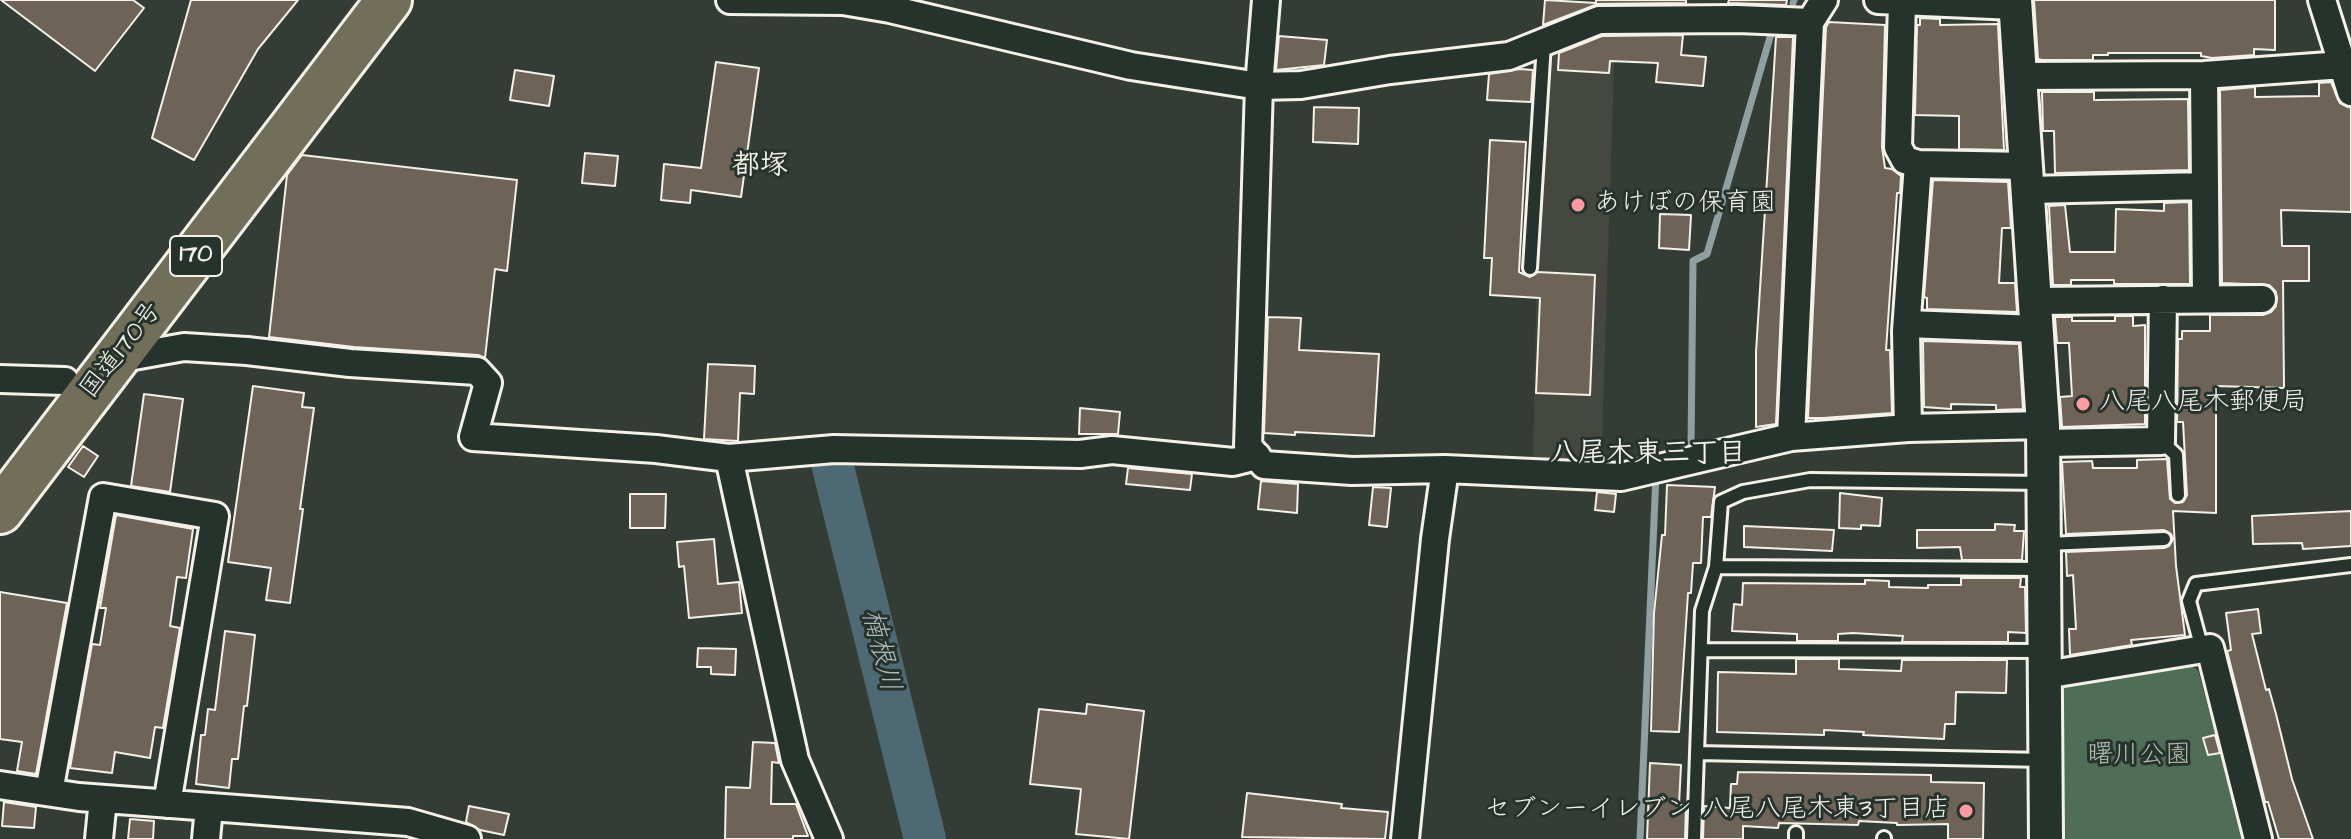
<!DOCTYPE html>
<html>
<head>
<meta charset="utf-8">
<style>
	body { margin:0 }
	canvas { display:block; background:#343d35 }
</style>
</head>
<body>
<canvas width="2351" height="839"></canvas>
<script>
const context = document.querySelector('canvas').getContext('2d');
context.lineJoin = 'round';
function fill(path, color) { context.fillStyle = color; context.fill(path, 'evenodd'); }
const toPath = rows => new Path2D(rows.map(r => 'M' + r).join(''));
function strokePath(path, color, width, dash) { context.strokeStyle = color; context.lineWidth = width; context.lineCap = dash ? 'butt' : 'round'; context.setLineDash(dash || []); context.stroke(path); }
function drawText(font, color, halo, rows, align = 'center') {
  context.font = font + ' "Architects Daughter","Klee One",sans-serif'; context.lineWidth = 6; context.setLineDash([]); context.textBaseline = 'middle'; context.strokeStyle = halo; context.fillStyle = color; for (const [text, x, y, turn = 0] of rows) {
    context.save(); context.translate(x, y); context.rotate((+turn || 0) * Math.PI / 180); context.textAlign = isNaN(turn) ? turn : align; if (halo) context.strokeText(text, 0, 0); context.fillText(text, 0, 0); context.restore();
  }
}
const built = toPath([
	[1615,35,1601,469,1533,464,1537,271,1553,50,1587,37]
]);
const green = toPath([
	[2186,663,2198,670,2244,839,2060,839,2058,688]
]);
const stream = toPath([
	[1793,3,1794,0],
	[1691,449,1693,261,1707,254,1773,27],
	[1640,839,1656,475]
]);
const river = toPath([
	[832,463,925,839]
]);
const building = toPath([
	[1,0,133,0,144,8,95,71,1,0],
	[191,0,298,0,258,49,194,160,152,138,191,0],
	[1545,0,1596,3,1596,0,1686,0,1686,3,1598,4,1543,25,1545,0],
	[1729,0,1787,0,1786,5,1728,3,1729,0],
	[2034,0,2275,0,2275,50,2254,49,2254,55,2212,58,2201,56,2201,53,2108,53,2108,55,2093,55,2093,60,2042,60,2038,59,2034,0],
	[1920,18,1940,19,1940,25,1998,24,2004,150,1959,149,1959,116,1915,115,1917,25,1920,25,1920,18],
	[1829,22,1885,25,1882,147,1885,168,1892,169,1901,176,1900,193,1897,193,1886,350,1890,350,1892,413,1823,418,1808,418,1826,27,1829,22],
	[1683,35,1681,55,1706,57,1703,86,1656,82,1658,63,1610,61,1609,73,1558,70,1559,53,1602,36,1683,35],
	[1279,36,1327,40,1324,65,1276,70,1279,36],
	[1776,37,1793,37,1776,424,1756,427,1756,352,1776,37],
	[716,62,759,68,741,197,691,190,690,203,661,200,664,164,701,168,716,62],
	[1520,69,1533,70,1531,102,1487,100,1489,74,1520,69],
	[515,70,554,76,549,106,510,100,515,70],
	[2331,82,2340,103,2351,108,2351,212,2281,210,2282,246,2309,246,2309,281,2283,281,2284,388,2216,386,2216,513,2173,511,2176,566,2185,635,2131,640,2132,645,2070,655,2069,629,2076,629,2073,575,2067,576,2066,552,2164,548,2169,546,2173,539,2171,534,2164,530,2066,534,2062,462,2092,461,2093,468,2137,468,2137,460,2167,459,2170,499,2175,503,2183,502,2187,495,2183,422,2177,422,2178,339,2182,339,2182,331,2210,331,2210,315,2263,315,2271,312,2276,306,2276,292,2269,285,2222,283,2220,90,2255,87,2255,97,2319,96,2319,83,2331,82],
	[2042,92,2094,92,2094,100,2188,99,2189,170,2055,173,2054,131,2043,131,2042,92],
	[1314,107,1359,108,1358,144,1313,142,1314,107],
	[1490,140,1526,142,1519,272,1530,277,1538,272,1595,275,1590,395,1536,393,1540,298,1490,295,1492,258,1484,258,1490,140],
	[585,153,618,156,615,186,582,183,585,153],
	[302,155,517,180,507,271,495,269,485,358,478,355,354,347,269,337,287,175,302,155],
	[1933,180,2008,182,2011,228,2002,228,1999,283,2015,283,2017,312,1927,309,1927,298,1924,297,1933,180],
	[2189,202,2190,284,2114,284,2114,280,2071,280,2071,285,2053,285,2049,206,2065,205,2070,252,2115,252,2116,209,2164,211,2164,203,2189,202],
	[1660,214,1691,215,1689,250,1659,248,1660,214],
	[2115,316,2133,316,2133,326,2145,325,2145,424,2062,427,2060,397,2072,396,2069,343,2057,343,2055,317,2072,317,2072,321,2115,321,2115,316],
	[1268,317,1301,318,1299,350,1379,354,1374,436,1295,432,1295,435,1264,433,1268,317],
	[1923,341,2019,344,2023,409,1996,410,1996,405,1951,404,1951,409,1924,407,1923,341],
	[708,364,755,366,754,394,740,393,738,441,704,439,708,364],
	[253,386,304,393,302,407,314,408,300,509,303,509,290,603,266,600,271,568,228,562,253,386],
	[144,394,183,399,170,492,131,486,144,394],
	[1080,408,1120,412,1118,434,1079,434,1080,408],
	[83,446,98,456,84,477,68,467,83,446],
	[1128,468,1192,474,1190,490,1126,484,1128,468],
	[1261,481,1298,484,1297,513,1258,509,1261,481],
	[1667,485,1715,487,1711,517,1703,517,1701,563,1693,563,1691,593,1688,593,1679,732,1651,731,1654,613,1662,535,1665,535,1667,485],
	[1373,487,1391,488,1387,527,1369,525,1373,487],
	[1597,492,1616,494,1614,512,1595,510,1597,492],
	[1840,493,1882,498,1880,526,1861,525,1861,529,1839,528,1840,493],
	[630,494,666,494,665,528,630,528,630,494],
	[2351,511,2351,546,2303,549,2302,543,2253,544,2252,516,2351,511],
	[116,515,193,529,186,578,177,577,170,626,180,628,163,728,155,727,150,758,115,752,112,773,70,768,92,644,100,645,106,608,100,608,116,515],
	[1995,524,2015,525,2014,531,2024,531,2022,560,1962,560,1960,547,1917,548,1917,530,1995,530,1995,524],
	[1744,526,1834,530,1832,551,1744,547,1744,526],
	[714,539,718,584,739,582,742,613,689,618,684,566,679,567,677,542,714,539],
	[1961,578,2021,578,2020,587,2025,587,2026,633,2008,632,2008,642,1902,642,1903,636,1853,633,1838,634,1838,641,1797,641,1797,634,1732,631,1734,604,1742,605,1743,583,1865,584,1865,580,1889,581,1889,587,1928,588,1928,585,1961,585,1961,578],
	[0,592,67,603,36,774,17,771,22,742,0,739,0,592],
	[2258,609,2261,633,2252,634,2266,690,2269,689,2276,714,2292,779,2313,839,2279,839,2268,802,2265,802,2227,651,2231,650,2226,613,2258,609],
	[225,631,255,635,247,706,244,706,238,759,232,759,229,788,196,784,201,735,205,735,208,709,215,710,225,631],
	[698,648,736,649,735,675,711,674,711,667,697,667,698,648],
	[1796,659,1839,659,1839,669,1901,671,1902,660,2007,660,2006,693,1956,692,1955,724,1945,724,1944,739,1863,735,1864,732,1824,730,1824,735,1717,732,1718,672,1796,674,1796,659],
	[1087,704,1144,711,1129,839,1076,834,1081,789,1030,784,1039,709,1086,714,1087,704],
	[2215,735,2220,753,2208,755,2203,738,2215,735],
	[753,742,775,743,779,763,772,762,771,804,796,804,808,836,793,836,793,839,725,839,726,787,750,788,753,742],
	[1650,763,1681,765,1679,805,1686,805,1685,839,1647,839,1650,763],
	[1738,772,1931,775,1931,782,1984,783,1983,839,1948,839,1948,824,1897,825,1897,823,1859,821,1858,825,1779,823,1778,828,1743,826,1743,839,1703,839,1704,806,1730,808,1731,784,1737,784,1738,772],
	[1247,793,1342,804,1341,808,1388,812,1385,839,1242,837,1247,793],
	[4,802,36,807,34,828,2,826,4,802],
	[469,806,509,814,504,835,480,830,466,822,469,806],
	[130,819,154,821,153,839,128,839,130,819]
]);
const service = toPath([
	[1530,268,1544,43],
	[2161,441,2176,455,2178,495],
	[2047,544,2164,539],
	[1716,567,2044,569],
	[2202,649,2189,601,2196,584,2351,565],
	[1701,650,2044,651],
	[1697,753,2045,760],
	[1694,839,1702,611,1716,567,1721,502,1743,492,1810,480,2043,483],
	[1796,839,1796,833],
	[1884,839,1884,838]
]);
const minor = toPath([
	[730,0,843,1,890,9,1131,66,1259,86,1301,85,1390,70,1509,56,1599,20,1738,19,1810,22,1824,0],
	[1266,0,1259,86,1248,446,1264,465,1352,471,1445,469,1621,477,1791,437,1908,428,2043,425],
	[1878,0,2015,6],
	[2322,0,2351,92],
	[1902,2,1898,147,1905,160,1918,164,2027,166],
	[2204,75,2206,298],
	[2021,76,2204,75,2343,65],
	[2028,190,2205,186],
	[2035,301,2262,299],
	[1907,324,2037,329],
	[117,359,184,347,247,351,350,363,477,371,488,383,473,437,656,449,729,458,834,449,1080,454,1112,450,1233,462,1257,456],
	[0,379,65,381],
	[1908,428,1906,331,1918,164],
	[1791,437,1810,22],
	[2044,443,2161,441,2163,299],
	[729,458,795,760,829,839],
	[2045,675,2210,648,2258,839],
	[0,785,79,797,408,822,467,839],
	[49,792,103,497,215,516,167,804],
	[99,839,103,799],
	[206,839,209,807],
	[1405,839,1435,539,1445,469]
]);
const tertiary = toPath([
	[2015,0,2043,425,2046,839]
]);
const trunk = toPath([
	[0,511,389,0]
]);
const markers = [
	[1578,205,8,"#ff9aa2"],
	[2083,404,8,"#ff9aa2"],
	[1966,811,8,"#ff9aa2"]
];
const shields = [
	[196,256,52]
];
const shieldNames = [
	["170",196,256]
];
const poiNames = [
	["あけぼの保育園",1594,205],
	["八尾八尾木郵便局",2099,404],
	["セブンーイレブン 八尾八尾木東3丁目店",1950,811,"right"]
];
const streetNames = [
	["国道170号",122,351,-52]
];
const parkNames = [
	["曙川公園",2139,757]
];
const neighbourhoodNames = [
	["都塚",760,167],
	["八尾木東三丁目",1648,455]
];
const waterNames = [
	["楠根川",879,651,76]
];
fill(built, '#45483f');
fill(green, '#506e57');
strokePath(stream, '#909fa2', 7);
strokePath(river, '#4d6973', 42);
fill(building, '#6d6357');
strokePath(building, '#f4f1e8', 2);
strokePath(service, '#f4f1e8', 18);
strokePath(minor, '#f4f1e8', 32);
strokePath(tertiary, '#f4f1e8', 38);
strokePath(trunk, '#f4f1e8', 50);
strokePath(service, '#26332d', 12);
strokePath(minor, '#26332d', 26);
strokePath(tertiary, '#26332d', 32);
strokePath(trunk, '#716e59', 44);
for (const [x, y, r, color] of markers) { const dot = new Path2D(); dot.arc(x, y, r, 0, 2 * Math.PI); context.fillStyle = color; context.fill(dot); strokePath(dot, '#26332d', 3); }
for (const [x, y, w] of shields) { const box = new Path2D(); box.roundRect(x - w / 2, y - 20, w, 40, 6); context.fillStyle = '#26332d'; context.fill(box); strokePath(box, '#f4f1e8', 2); }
drawText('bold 24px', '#f4f1e8', null, shieldNames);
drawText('26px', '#f4f1e8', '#26332d', poiNames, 'left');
drawText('26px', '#f4f1e8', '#26332d', streetNames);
drawText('26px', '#b2bdae', '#26332d', parkNames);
drawText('bold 28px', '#f4f1e8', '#26332d', neighbourhoodNames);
drawText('italic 28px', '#b1bbb9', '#26332d', waterNames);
</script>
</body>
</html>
